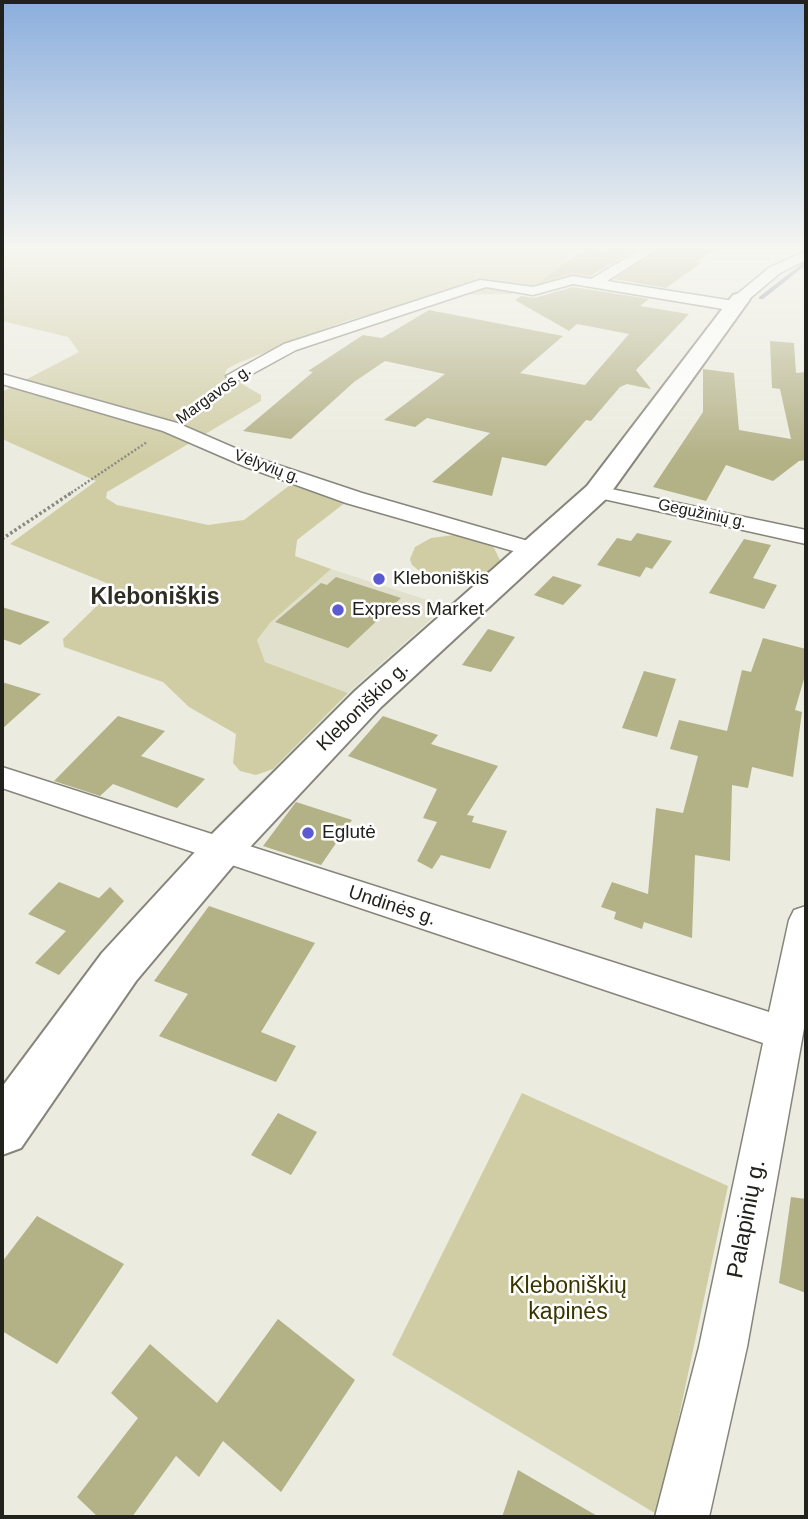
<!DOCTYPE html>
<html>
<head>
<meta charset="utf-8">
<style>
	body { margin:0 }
	#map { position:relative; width:808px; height:1519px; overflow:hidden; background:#ebebdf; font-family:Arial,sans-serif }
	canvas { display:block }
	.frame { position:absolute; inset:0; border:4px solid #22221d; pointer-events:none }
</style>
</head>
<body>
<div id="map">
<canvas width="808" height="1519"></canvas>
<div class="frame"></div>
</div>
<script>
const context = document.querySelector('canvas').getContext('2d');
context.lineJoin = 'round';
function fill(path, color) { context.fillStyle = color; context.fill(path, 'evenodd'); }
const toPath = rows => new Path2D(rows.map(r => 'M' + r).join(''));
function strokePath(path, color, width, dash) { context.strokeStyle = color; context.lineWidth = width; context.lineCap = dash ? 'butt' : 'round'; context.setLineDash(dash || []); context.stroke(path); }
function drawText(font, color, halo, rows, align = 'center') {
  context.font = font + ' Arial,sans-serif'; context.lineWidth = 5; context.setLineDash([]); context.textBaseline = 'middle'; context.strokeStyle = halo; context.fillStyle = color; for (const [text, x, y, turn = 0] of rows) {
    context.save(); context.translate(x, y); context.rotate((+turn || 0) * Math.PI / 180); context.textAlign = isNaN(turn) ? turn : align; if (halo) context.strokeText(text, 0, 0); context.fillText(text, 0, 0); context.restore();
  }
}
const built = toPath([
	[331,569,446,606,348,693,265,662,257,640,270,623]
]);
const green = toPath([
	[2,248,583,248,565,259,599,267,591,278,566,278,511,294,442,295,346,321,238,363,227,369,225,374,261,395,261,401,107,492,106,498,117,505,208,525,244,520,290,485,346,502,297,540,295,556,331,569,270,623,257,640,265,662,348,693,273,769,256,775,240,771,233,763,236,734,189,707,163,682,64,647,63,639,110,593,109,584,10,544,96,481,2,439,2,392,79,352,68,337,2,321],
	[454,535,486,542,494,548,500,560,498,566,474,580,449,582,426,576,412,565,410,559,415,547,431,538],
	[522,1093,728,1186,658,1515,392,1355]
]);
const stream = toPath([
	[804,262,806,262,806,265,763,299,759,299,759,297,804,262]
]);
const building = toPath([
	[606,248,639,248,590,276,572,273,538,283,585,249,606,252],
	[661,248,719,248,695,262,701,263,666,288,614,279],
	[573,287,649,299,640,306,689,314,636,370,651,389,627,384,620,387,591,421,586,420,546,466,502,457,492,496,432,482,490,433,427,418,415,427,384,420,445,374,385,361,354,382,291,439,243,431,313,372,308,371,363,335,382,338,429,310,563,336,520,373,585,385,629,334,577,324,569,331,515,300,521,296,534,298],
	[770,341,794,343,796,373,806,372,806,460,799,461,773,481,726,465,706,501,653,487,703,412,703,369,734,373,739,430,791,439,780,389,772,388],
	[637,533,672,541,652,569,646,567,640,577,597,565,617,538,631,541],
	[744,539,771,545,753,578,777,585,764,609,709,593],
	[553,576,582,585,563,605,534,595],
	[336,577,401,598,348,648,275,622,321,583,327,585],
	[2,607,21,613,50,622,20,645,2,639],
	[488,629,515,637,491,672,462,665],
	[763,638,806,649,806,672,795,710,802,712,793,777,752,767,748,788,732,785,730,861,695,855,692,938,644,922,642,929,614,919,616,912,601,907,612,882,648,894,656,808,683,813,698,756,670,749,679,720,727,731,742,670,751,672],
	[644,671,676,679,657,737,622,728],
	[2,682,41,694,2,729],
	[118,716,165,731,141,756,205,779,177,808,113,784,100,796,54,781],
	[383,716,438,735,431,744,498,766,467,815,474,816,472,822,507,831,490,869,441,855,432,869,417,861,437,822,423,818,437,789,348,756],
	[296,802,352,820,321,865,263,846],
	[59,882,99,898,110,887,124,901,59,975,35,963,66,931,28,914],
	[209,906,315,943,261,1032,296,1046,276,1082,159,1036,188,994,154,981],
	[278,1113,317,1132,291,1175,251,1155],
	[791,1197,806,1199,806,1293,779,1283],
	[37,1216,124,1264,57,1364,2,1331,2,1262],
	[278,1319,355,1380,281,1492,223,1441,199,1477,176,1456,132,1517,98,1517,77,1497,138,1418,111,1393,150,1344,217,1403],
	[518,1470,599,1517,502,1517]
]);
const pathFar1 = toPath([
	[188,413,220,388],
	[68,495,147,442]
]);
const path = toPath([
	[2,539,71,493]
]);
const street = toPath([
	[643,248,659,248,607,281,734,301,735,296,770,267,806,251,806,260,780,273,735,311,573,284,533,295,486,287,296,350,241,380,229,380,226,376,284,344,480,280,533,287,573,276,591,279,643,248],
	[2,374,177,423,260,459,362,493,542,545,545,550,534,557,346,503,246,467,163,431,2,384,2,374],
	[597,486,806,530,806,544,590,496,586,492,590,488,597,486],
	[2,767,769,1012,789,920,794,910,806,906,806,1017,747,1347,709,1517,655,1517,699,1347,763,1043,2,788,2,767]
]);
const secondary = toPath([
	[740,293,750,299,607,498,381,707,237,861,136,981,21,1148,2,1155,2,1087,102,953,207,839,355,691,587,486,733,295,740,293]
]);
const markers = [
	[379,579,7,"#5c5ad2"],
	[338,610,7,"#5c5ad2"],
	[308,833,7,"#5c5ad2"]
];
const farStreetnames = [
	["Margavos g.",214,395,-36],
	["Vėlyvių g.",267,467,20],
	["Gegužinių g.",702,514,12]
];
const poiNames = [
	["Kleboniškis",393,579],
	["Express Market",352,610],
	["Eglutė",322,833]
];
const streetNames = [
	["Kleboniškio g.",363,707,-44],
	["Undinės g.",392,906,18]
];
const quarterNames = [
	["Kleboniškis",155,598]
];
const nearStreetnames = [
	["Palapinių g.",747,1219,-79]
];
const nearParknames = [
	["Kleboniškių",568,1287],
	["kapinės",568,1313]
];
fill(built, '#e0e0cc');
fill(green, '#d0cda5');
fill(stream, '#7a7e98');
fill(building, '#b3b186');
strokePath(street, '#86857b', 3);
strokePath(secondary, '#86857b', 4);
strokePath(pathFar1, '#898981', 2.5, [2, 2]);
strokePath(path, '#898981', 3.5, [2.5, 2.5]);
fill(street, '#fff');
fill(secondary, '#fff');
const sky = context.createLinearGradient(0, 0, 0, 460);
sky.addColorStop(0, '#8baedd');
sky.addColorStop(0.54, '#f6f6f1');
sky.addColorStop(1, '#f6f6f100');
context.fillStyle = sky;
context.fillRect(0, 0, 808, 460);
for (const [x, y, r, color] of markers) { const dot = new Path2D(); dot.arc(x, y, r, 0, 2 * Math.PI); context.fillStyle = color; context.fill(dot); strokePath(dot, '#fff', 2.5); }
drawText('16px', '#22221d', '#fff', farStreetnames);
drawText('19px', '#22221d', '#fff', poiNames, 'left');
drawText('19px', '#22221d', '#fff', streetNames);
drawText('bold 23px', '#2e2e25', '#fff', quarterNames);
drawText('23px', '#22221d', '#fff', nearStreetnames);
drawText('23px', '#393500', '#fff', nearParknames);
</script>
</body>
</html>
